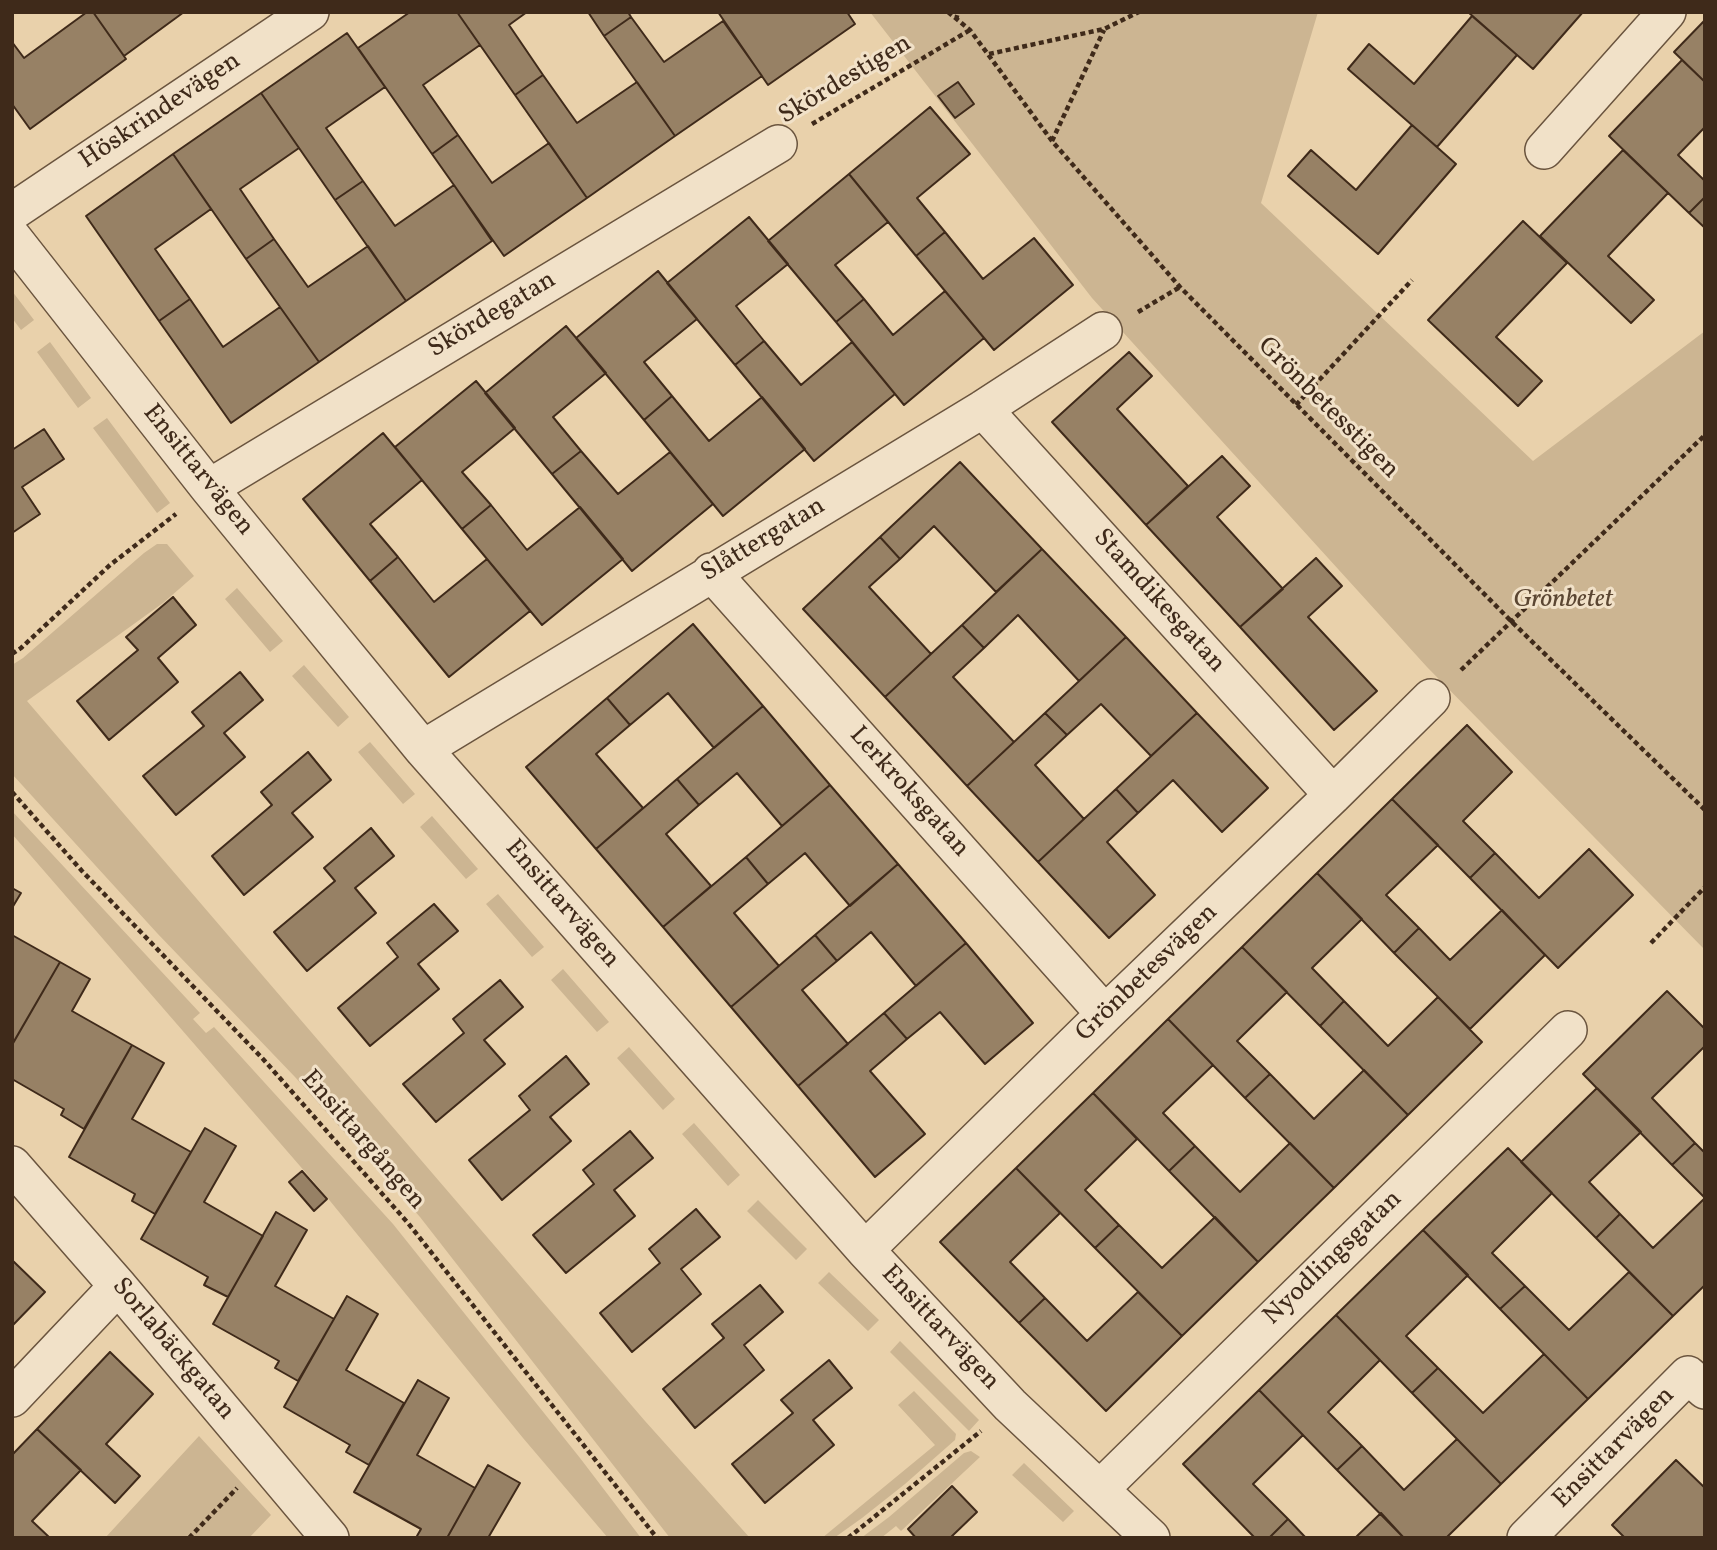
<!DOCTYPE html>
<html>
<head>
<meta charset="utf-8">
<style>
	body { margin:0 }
	#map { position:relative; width:1717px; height:1550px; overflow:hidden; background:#e9d1ab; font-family:Vollkorn,serif }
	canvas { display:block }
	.frame { position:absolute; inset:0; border:14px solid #3f2a1a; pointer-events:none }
</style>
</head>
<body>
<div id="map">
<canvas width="1717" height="1550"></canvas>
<div class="frame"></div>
</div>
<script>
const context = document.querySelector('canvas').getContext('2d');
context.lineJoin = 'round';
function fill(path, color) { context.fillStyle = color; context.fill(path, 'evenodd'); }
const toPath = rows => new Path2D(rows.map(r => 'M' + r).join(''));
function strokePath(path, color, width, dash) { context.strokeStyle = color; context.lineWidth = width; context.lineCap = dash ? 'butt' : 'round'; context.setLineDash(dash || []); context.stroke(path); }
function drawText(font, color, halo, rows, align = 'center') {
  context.font = font + ' Vollkorn,serif'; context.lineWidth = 6; context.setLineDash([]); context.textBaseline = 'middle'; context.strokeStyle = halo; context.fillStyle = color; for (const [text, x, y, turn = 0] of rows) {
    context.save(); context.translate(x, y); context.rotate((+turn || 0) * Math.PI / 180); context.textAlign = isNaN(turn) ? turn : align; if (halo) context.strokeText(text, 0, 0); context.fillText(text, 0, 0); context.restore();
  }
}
const green = toPath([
	[870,12,1318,12,1261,203,1533,461,1705,331,1705,950,1427,667,1092,298],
	[12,291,34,320,21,330,12,318],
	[50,342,91,398,78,408,37,352],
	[107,418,170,503,157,513,93,428],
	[157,544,167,544,194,576,163,603,27,701,645,1421,750,1538,670,1538,420,1217,295,1077,157,933,12,774,12,665,23,658,144,553],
	[237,588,283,641,270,652,225,599],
	[304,665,349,717,338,727,292,676],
	[370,742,415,794,403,804,358,752],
	[12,811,200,1013,193,1019,206,1033,214,1027,393,1224,580,1458,641,1538,608,1538,523,1438,326,1196,12,834],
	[432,816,478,869,466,879,420,827],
	[498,894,544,947,532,957,486,904],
	[563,969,609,1022,597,1032,551,980],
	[629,1047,675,1099,663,1110,617,1058],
	[694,1123,740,1175,728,1186,682,1134],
	[758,1200,807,1249,796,1260,747,1211],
	[829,1272,879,1320,868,1331,818,1283],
	[900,1341,979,1420,969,1431,890,1352],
	[914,1391,956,1434,955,1440,905,1484,862,1518,834,1538,822,1538,935,1445,898,1405],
	[199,1436,271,1515,249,1538,105,1538],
	[971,1451,980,1457,901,1531,896,1526,881,1538,861,1538,889,1517,964,1453],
	[1024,1463,1074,1511,1063,1522,1012,1475]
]);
const building = toPath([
	[87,12,93,12,126,59,30,129,12,104,12,42,24,58,87,12],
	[93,12,184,12,124,56,93,12],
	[410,12,457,12,480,45,423,85,458,135,432,154,358,48,410,12],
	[457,12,527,12,509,25,543,75,515,95,457,12],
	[588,12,628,12,631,17,604,36,588,12],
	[718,12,847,12,855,24,768,85,718,12],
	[1468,12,1583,12,1533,69,1468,12],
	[1472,16,1517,55,1437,147,1348,69,1369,44,1414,84,1472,16],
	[631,17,664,62,723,21,762,76,675,136,604,36,631,17],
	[1705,20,1705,82,1674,52,1705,20],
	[347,33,385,87,326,128,363,181,335,200,261,93,347,33],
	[1682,60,1705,82,1705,127,1678,155,1705,181,1705,197,1689,213,1609,136,1682,60],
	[543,75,577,123,637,82,675,136,587,198,515,95,543,75],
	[958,82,974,104,955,118,938,96,958,82],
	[261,93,299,148,240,189,274,239,246,259,173,154,261,93],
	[930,107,970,154,917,198,945,232,916,256,849,174,930,107],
	[1412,125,1456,164,1378,254,1288,176,1311,150,1356,190,1412,125],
	[458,135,492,183,549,143,587,198,504,256,432,154,458,135],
	[1623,150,1668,193,1608,256,1654,300,1631,323,1540,236,1623,150],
	[173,154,211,209,155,249,190,299,159,321,86,216,173,154],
	[849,174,888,222,835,265,864,299,836,322,768,241,849,174],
	[363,181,395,226,454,185,492,241,406,301,335,200,363,181],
	[1705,197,1705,228,1689,213,1705,197],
	[749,217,788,264,736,306,764,341,735,365,667,283,749,217],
	[1523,221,1567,263,1496,337,1542,381,1518,406,1428,320,1523,221],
	[945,232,983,279,1034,238,1073,285,994,350,916,256,945,232],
	[274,239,308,287,368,246,406,301,319,362,246,259,274,239],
	[658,271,697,319,644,362,672,396,644,420,576,338,658,271],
	[945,291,984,338,904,405,836,322,864,299,893,335,945,291],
	[190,299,223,347,280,307,319,362,231,423,159,321,190,299],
	[566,326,606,373,553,417,581,451,552,474,485,393,566,326],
	[764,341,801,385,852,342,895,394,814,461,735,365,764,341],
	[1129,352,1152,376,1117,409,1188,486,1146,525,1052,422,1129,352],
	[476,381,515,428,462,472,491,505,462,529,395,447,476,381],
	[672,396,709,441,762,397,805,449,723,516,644,420,672,396],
	[44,429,64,459,22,487,40,514,12,533,12,450,44,429],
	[383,433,422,480,370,524,398,557,370,581,303,499,383,433],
	[581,451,618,494,670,452,713,504,632,571,552,474,581,451],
	[1222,456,1250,486,1217,517,1283,589,1240,627,1146,525,1222,456],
	[960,462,1042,549,996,592,934,526,900,559,880,537,960,462],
	[491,505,527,550,580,507,623,559,542,625,462,529,491,505],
	[880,537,900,559,869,587,931,654,885,697,803,609,880,537],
	[1042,549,1126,637,1079,681,1018,615,984,648,962,625,1042,549],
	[398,557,434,602,487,559,530,611,449,677,370,581,398,557],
	[1316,558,1342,586,1308,617,1377,691,1334,730,1240,627,1316,558],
	[173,597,196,625,158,658,178,682,109,740,77,701,138,650,126,637,173,597],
	[693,624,763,706,714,748,668,693,630,725,607,698,693,624],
	[962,625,984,648,953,677,1014,742,967,786,885,697,962,625],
	[1126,637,1197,713,1151,756,1101,704,1067,735,1045,713,1126,637],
	[240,672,263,700,224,733,245,757,176,815,143,776,204,726,192,712,240,672],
	[607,698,630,725,596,754,643,808,596,849,526,767,607,698],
	[763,706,830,785,782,826,737,773,699,805,677,779,763,706],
	[1045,713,1067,735,1035,765,1084,819,1038,862,967,786,1045,713],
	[1197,713,1268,788,1222,832,1173,780,1138,813,1116,789,1197,713],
	[1467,725,1512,772,1463,821,1495,853,1470,878,1392,799,1467,725],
	[308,752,331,780,292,813,313,837,244,895,212,856,272,805,261,792,308,752],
	[677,779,699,805,666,834,711,886,663,927,596,849,677,779],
	[830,785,898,864,850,906,805,853,768,884,746,857,830,785],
	[1116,789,1138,813,1107,842,1155,895,1109,938,1038,862,1116,789],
	[1392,799,1438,845,1386,895,1419,928,1394,953,1317,873,1392,799],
	[371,828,394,856,355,888,376,913,307,971,274,932,335,881,324,868,371,828],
	[1589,849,1633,895,1558,968,1470,878,1495,853,1539,898,1589,849],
	[746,857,768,884,734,913,779,966,731,1007,663,927,746,857],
	[898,864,966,943,916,986,871,932,837,961,815,935,898,864],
	[1317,873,1362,919,1312,968,1344,1001,1320,1026,1242,947,1317,873],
	[12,888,21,893,12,908,12,888],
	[434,904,458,931,418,964,439,989,370,1046,338,1008,398,957,387,943,434,904],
	[1502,910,1545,955,1470,1029,1394,953,1419,928,1450,960,1502,910],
	[12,935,60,962,13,1043,12,1043,12,935],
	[815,935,837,961,802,990,848,1044,798,1086,731,1007,815,935],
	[966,943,1033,1023,985,1064,940,1012,907,1039,884,1013,966,943],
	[1242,947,1287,992,1237,1041,1270,1074,1245,1098,1168,1019,1242,947],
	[60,962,90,979,72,1011,132,1045,84,1129,61,1115,64,1109,12,1079,12,1045,60,962],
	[500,980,523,1007,484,1040,505,1064,436,1122,403,1084,464,1033,453,1019,500,980],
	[1667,991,1705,1029,1705,1046,1652,1098,1695,1143,1672,1165,1583,1074,1667,991],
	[1438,997,1482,1042,1408,1115,1320,1026,1344,1001,1388,1046,1438,997],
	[884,1013,907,1039,870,1071,925,1134,875,1177,798,1086,884,1013],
	[1168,1019,1213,1065,1163,1113,1195,1146,1169,1171,1093,1093,1168,1019],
	[132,1045,164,1063,132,1119,191,1152,155,1214,132,1201,135,1194,69,1157,132,1045],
	[566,1056,589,1084,550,1117,571,1141,502,1200,469,1160,530,1110,519,1096,566,1056],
	[1364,1070,1408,1115,1334,1188,1245,1098,1270,1074,1314,1119,1364,1070],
	[1597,1088,1641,1132,1589,1182,1620,1214,1596,1238,1521,1162,1597,1088],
	[1093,1093,1137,1139,1085,1190,1119,1225,1095,1248,1016,1168,1093,1093],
	[205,1128,236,1146,204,1202,263,1236,228,1297,204,1285,208,1277,141,1239,205,1128],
	[630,1131,653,1158,614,1190,635,1216,566,1273,533,1235,594,1184,583,1170,630,1131],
	[1290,1143,1334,1188,1258,1262,1169,1171,1195,1146,1240,1192,1290,1143],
	[1695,1143,1705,1153,1705,1198,1672,1165,1695,1143],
	[1508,1148,1552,1193,1492,1253,1525,1286,1500,1309,1423,1230,1508,1148],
	[1016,1168,1060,1213,1010,1262,1045,1298,1019,1323,940,1242,1016,1168],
	[302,1171,327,1199,314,1211,289,1182,302,1171],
	[1705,1198,1705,1285,1673,1316,1596,1238,1620,1214,1653,1248,1705,1198],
	[696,1209,720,1237,681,1269,701,1294,632,1352,600,1313,660,1263,649,1249,696,1209],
	[276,1212,307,1230,275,1286,334,1319,298,1381,275,1368,279,1361,213,1324,276,1212],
	[1215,1217,1258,1262,1182,1336,1095,1248,1119,1225,1162,1268,1215,1217],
	[1423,1230,1468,1275,1406,1336,1438,1368,1412,1393,1336,1315,1423,1230],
	[12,1260,45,1292,12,1326,12,1260],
	[1629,1272,1673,1316,1588,1399,1500,1309,1525,1286,1569,1330,1629,1272],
	[760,1285,783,1312,744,1345,764,1370,695,1428,663,1389,724,1338,712,1324,760,1285],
	[1138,1292,1182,1336,1106,1411,1019,1323,1045,1298,1087,1341,1138,1292],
	[347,1296,378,1314,346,1370,404,1403,369,1465,346,1452,350,1445,284,1407,347,1296],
	[1336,1315,1380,1360,1328,1412,1362,1446,1337,1470,1259,1390,1336,1315],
	[110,1352,153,1394,106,1444,140,1476,115,1503,37,1429,110,1352],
	[1544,1354,1588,1399,1501,1484,1412,1393,1438,1368,1483,1413,1544,1354],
	[829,1360,852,1388,813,1420,834,1445,765,1503,732,1464,793,1413,781,1400,829,1360],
	[418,1380,449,1398,417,1455,475,1488,447,1538,420,1538,417,1536,421,1529,354,1492,418,1380],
	[1259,1390,1303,1435,1253,1484,1288,1519,1269,1538,1255,1538,1183,1464,1259,1390],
	[37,1429,81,1470,32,1521,50,1538,12,1538,12,1455,37,1429],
	[1457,1439,1501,1484,1446,1538,1404,1538,1337,1470,1362,1446,1404,1490,1457,1439],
	[1676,1460,1705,1488,1705,1538,1625,1538,1612,1525,1676,1460],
	[488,1465,520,1483,488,1538,447,1538,488,1465],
	[952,1486,977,1512,950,1538,916,1538,908,1529,952,1486],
	[1381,1513,1404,1538,1355,1538,1381,1513],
	[1288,1519,1306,1538,1269,1538,1288,1519]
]);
const path = toPath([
	[948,12,970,30,1052,141,1180,287,1512,622,1705,810],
	[956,20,958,12],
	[989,54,1104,29,1139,12],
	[812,124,970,30],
	[1052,141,1104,30],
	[1138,312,1180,287],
	[1296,405,1412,280],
	[12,654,21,648,110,565,176,514],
	[1461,670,1705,435],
	[12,792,82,871,263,1059,408,1223,657,1538],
	[1651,943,1705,887],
	[189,1538,237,1488],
	[848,1538,981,1431]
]);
const minor = toPath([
	[1544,150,1667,12],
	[12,212,310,12],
	[12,237,209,488,423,749,865,1250,1010,1405,1151,1538],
	[983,409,1333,795],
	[209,488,778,144],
	[711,572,1105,1014],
	[423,749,983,409,1103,331],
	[12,1165,118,1286,330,1538],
	[865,1250,1105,1014,1333,795,1431,698],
	[12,1398,118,1286],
	[1100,1489,1568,1030],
	[1526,1538,1688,1375,1705,1390]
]);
const streetNames = [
	["Skördestigen",846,81,-31],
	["Höskrindevägen",161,112,-34],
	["Skördegatan",493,316,-31],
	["Grönbetesstigen",1327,409,45],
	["Ensittarvägen",197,471,51],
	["Slåttergatan",764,541,-31],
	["Stamdikesgatan",1158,602,48],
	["Lerkroksgatan",908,793,48],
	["Ensittarvägen",561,905,49],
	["Grönbetesvägen",1148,974,-44],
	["Ensittargången",362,1141,49],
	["Nyodlingsgatan",1334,1259,-44],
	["Ensittarvägen",939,1329,47],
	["Sorlabäckgatan",172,1350,50],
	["Ensittarvägen",1615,1449,-45]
];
const parkNames = [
	["Grönbetet",1563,601]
];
fill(green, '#ccb592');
fill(building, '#978165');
strokePath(building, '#3f2a1a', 2);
strokePath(minor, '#6a543e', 40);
strokePath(path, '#3f2a1a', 4.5, [5, 3.5]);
strokePath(minor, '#f1e1c8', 37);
drawText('26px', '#3f2a1a', '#f1e1c8', streetNames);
drawText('italic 26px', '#5b4632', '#f1e1c8', parkNames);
</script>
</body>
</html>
